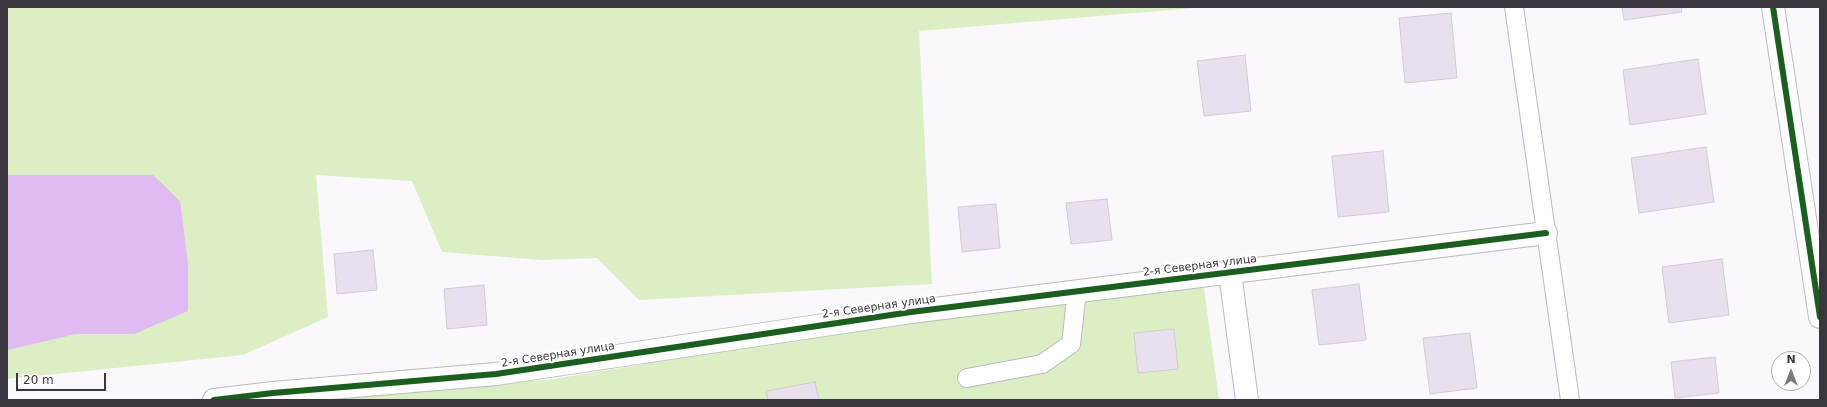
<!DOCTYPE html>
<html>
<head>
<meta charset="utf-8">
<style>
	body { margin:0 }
	#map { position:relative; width:1827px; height:407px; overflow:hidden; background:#fbf8fd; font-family:"DejaVu Sans",sans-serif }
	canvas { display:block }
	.frame { position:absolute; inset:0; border:8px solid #3b353e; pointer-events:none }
	.north { position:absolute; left:1771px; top:351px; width:40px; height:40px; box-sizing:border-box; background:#fff; border:1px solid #b1aeb2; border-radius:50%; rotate:0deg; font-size:11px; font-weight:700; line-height:16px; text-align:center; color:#3b353e }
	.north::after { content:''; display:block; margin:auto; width:14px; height:18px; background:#7e7981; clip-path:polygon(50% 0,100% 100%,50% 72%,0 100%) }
	.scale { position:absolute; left:16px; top:373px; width:90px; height:18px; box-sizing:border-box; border:2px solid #3b353e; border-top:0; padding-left:5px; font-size:12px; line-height:14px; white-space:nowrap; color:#3b353e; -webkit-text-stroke:3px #fff; paint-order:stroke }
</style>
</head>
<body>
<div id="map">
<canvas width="1827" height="407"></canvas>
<div class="frame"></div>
<div class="north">N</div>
<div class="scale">20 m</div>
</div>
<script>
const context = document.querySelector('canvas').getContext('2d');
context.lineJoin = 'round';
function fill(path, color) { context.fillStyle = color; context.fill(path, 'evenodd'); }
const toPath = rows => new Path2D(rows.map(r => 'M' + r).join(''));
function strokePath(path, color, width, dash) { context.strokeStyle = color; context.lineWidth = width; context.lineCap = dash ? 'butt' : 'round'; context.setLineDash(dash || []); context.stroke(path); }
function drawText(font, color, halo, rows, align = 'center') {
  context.font = font + ' "DejaVu Sans",sans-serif'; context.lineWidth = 4; context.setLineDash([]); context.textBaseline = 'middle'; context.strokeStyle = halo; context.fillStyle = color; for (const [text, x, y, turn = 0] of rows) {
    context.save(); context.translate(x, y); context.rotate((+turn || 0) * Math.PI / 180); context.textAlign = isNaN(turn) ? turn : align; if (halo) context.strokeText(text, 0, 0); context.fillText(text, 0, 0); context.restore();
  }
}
const green = toPath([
	[7,7,1206,7,919,31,932,284,639,300,597,258,542,260,442,252,412,181,316,175,328,317,243,355,7,379],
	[1202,273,1219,400,188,400,250,393,547,380]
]);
const water = toPath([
	[7,175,153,175,180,201,188,263,188,311,134,334,76,334,7,350]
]);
const building = toPath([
	[1622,7,1681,7,1682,12,1624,20,1622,7],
	[1451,13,1457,78,1405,83,1399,18,1451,13],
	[1245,55,1251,111,1204,116,1197,61,1245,55],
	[1698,59,1706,114,1630,125,1623,70,1698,59],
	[1706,147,1714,202,1639,213,1631,158,1706,147],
	[1383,151,1389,212,1338,217,1332,156,1383,151],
	[1107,199,1112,240,1071,244,1066,203,1107,199],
	[996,204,1000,248,962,252,958,207,996,204],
	[373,250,377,290,337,294,334,254,373,250],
	[1722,259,1729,315,1669,323,1662,267,1722,259],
	[1359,284,1366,340,1319,345,1312,290,1359,284],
	[484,285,487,325,447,329,444,289,484,285],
	[1174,329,1178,369,1138,373,1134,333,1174,329],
	[1470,333,1477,388,1430,394,1423,338,1470,333],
	[1715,357,1719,393,1675,398,1671,362,1715,357],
	[815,382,819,400,768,400,766,391,815,382]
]);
const service = toPath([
	[1514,7,1570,400],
	[967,378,1042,364,1071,344,1077,291]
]);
const minor = toPath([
	[1773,7,1820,317],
	[1230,273,1247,400],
	[214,400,273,393,496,374,911,312,1546,233]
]);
const cycleway = toPath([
	[1773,7,1820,317],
	[214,400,273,393,496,374,911,312,1546,233]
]);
const streetNames = [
	["2-я Северная улица",1200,266,-7],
	["2-я Северная улица",879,307,-8],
	["2-я Северная улица",558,355,-9]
];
fill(green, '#dceec4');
fill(water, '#e0bbf2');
fill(building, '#e9e0ee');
strokePath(building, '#d0ccd2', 1);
strokePath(service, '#bcb8bf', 20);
strokePath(minor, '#bcb8bf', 24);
strokePath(service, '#fefeff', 18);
strokePath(minor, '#fefeff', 22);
strokePath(cycleway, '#1b5e20', 6);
drawText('11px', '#3b353e', '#fff', streetNames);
</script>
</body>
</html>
